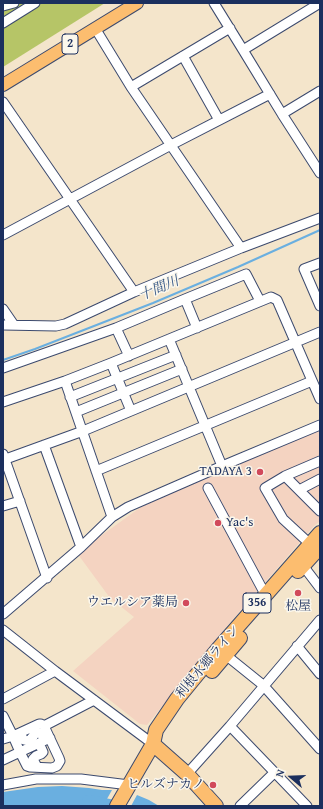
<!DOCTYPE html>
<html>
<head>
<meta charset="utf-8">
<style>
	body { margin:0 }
	#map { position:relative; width:323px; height:809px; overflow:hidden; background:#f4e5cb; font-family:"Gentium Book Plus",serif }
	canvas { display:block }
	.frame { position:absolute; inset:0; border:4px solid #1b2f5e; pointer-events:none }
	.north { position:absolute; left:271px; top:757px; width:40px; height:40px; -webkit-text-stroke:3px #fbf7ec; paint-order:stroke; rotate:289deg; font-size:11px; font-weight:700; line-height:16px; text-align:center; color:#1b2f5e }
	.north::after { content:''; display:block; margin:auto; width:14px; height:18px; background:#1b2f5e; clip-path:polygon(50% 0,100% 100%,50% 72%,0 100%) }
</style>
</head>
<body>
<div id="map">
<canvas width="323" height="809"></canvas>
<div class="frame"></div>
<div class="north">N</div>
</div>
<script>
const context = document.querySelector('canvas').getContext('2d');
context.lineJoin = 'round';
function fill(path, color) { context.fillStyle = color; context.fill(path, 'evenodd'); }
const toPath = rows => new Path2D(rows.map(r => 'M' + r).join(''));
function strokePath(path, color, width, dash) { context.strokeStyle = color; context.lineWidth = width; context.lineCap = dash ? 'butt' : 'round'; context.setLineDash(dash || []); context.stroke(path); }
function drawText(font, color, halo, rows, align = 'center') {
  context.font = font + ' "Gentium Book Plus","Noto Serif JP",serif'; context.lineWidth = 3; context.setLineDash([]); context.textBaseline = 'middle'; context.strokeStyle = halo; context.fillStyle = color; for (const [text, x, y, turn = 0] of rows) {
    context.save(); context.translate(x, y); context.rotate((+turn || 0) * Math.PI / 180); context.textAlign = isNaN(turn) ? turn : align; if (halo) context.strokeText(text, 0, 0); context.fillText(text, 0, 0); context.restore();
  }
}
const built = toPath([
	[320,429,320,521,314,526,228,625,147,725,140,724,73,671,134,617,110,598,77,553,148,502]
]);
const green = toPath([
	[3,3,105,3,3,67]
]);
const water = toPath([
	[62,786,89,788,102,790,112,790,103,806,3,806,3,792,38,787],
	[137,795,149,800,159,806,131,806]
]);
const stream = toPath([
	[3,360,35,349,153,303,238,267,320,230]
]);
const river = toPath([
	[88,801,114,806]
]);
const minor = toPath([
	[214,3,243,50,282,114,320,173],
	[3,6,14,3],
	[3,23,35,3],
	[95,28,131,87],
	[230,28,131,87,241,248],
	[243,50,320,3],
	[183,56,219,120],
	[3,102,134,292],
	[282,114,320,91],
	[3,235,171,145,270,94],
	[320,263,304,269,320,306],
	[185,299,197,328],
	[3,309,14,325],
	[3,325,56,326,65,324,134,292,241,248,320,218],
	[116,328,129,356],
	[169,339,222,466],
	[111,363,131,411],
	[3,368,116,328,185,299,246,274,260,301],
	[65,381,112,517],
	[70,397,176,355],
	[3,402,65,381,111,363,271,297,277,300,320,399],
	[76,412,182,369],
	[44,445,81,547],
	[3,454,47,578],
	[3,460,83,431,320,332],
	[96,471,312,381],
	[285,476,320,511],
	[208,488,265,594],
	[299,490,320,479],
	[3,506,20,501],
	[310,544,283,519,265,488,285,476,320,461],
	[301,563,320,588],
	[3,614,81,547,112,517,128,507,222,466,320,425],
	[3,630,55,671,153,744],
	[297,646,320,674],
	[222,652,263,685,320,749],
	[3,699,55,671],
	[3,716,13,736,39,724,41,724,44,726,59,758,60,761,57,766,52,768,30,767,27,766,20,752,3,760],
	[44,726,94,700],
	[230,726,320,620],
	[20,733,22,737,24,740,28,741,30,740,35,734,38,733,41,734,45,740],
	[3,739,13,736,20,752,50,738],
	[37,767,33,759,36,756,41,754,43,752,39,743],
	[187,774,230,726,307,806],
	[3,785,36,779,81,779,129,785],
	[240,806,275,772]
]);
const major = toPath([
	[3,85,137,3]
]);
const highway = toPath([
	[298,571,320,547],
	[212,671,240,638],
	[153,744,187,774,216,806],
	[117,806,153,744,156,730,177,699,218,649,320,533]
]);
const markers = [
	[260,472,4,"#d1495b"],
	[218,523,4,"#d1495b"],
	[298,593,4,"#d1495b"],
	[186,603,4,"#d1495b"],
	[213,785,4,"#d1495b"]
];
const shields = [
	[70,44,16],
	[257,603,28]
];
const shieldNames = [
	["2",70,44],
	["356",257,603]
];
const poiNames = [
	["TADAYA 3",252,472],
	["Yac's",226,523,"left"],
	["ウエルシア薬局",178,603],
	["松屋",298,607,"center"],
	["ヒルズナカノ",205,785]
];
const streetNames = [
	["利根水郷ライン",208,662,-50]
];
const waterNames = [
	["十間川",159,289,-23]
];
fill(built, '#f4d3c1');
fill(green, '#b6c567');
fill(water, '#6aafe0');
strokePath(stream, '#6aafe0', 2);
strokePath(river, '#6aafe0', 12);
strokePath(minor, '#3c4a6e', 11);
strokePath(major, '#3c4a6e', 14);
strokePath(highway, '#3c4a6e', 16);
strokePath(minor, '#fff', 9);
strokePath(major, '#fcbd6f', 12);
strokePath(highway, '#fcbd6f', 14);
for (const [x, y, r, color] of markers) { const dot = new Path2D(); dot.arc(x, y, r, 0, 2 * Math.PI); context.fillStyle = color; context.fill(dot); strokePath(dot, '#fbf7ec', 1.5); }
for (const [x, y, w] of shields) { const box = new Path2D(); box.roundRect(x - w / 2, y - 10, w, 20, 3); context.fillStyle = '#fbf7ec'; context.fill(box); strokePath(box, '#1b2f5e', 1); }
drawText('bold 12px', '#1b2f5e', null, shieldNames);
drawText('13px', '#1b2f5e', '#fbf7ec', poiNames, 'right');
drawText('13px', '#1b2f5e', '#fbf7ec', streetNames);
drawText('italic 14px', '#335585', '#fbf7ec', waterNames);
</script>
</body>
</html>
